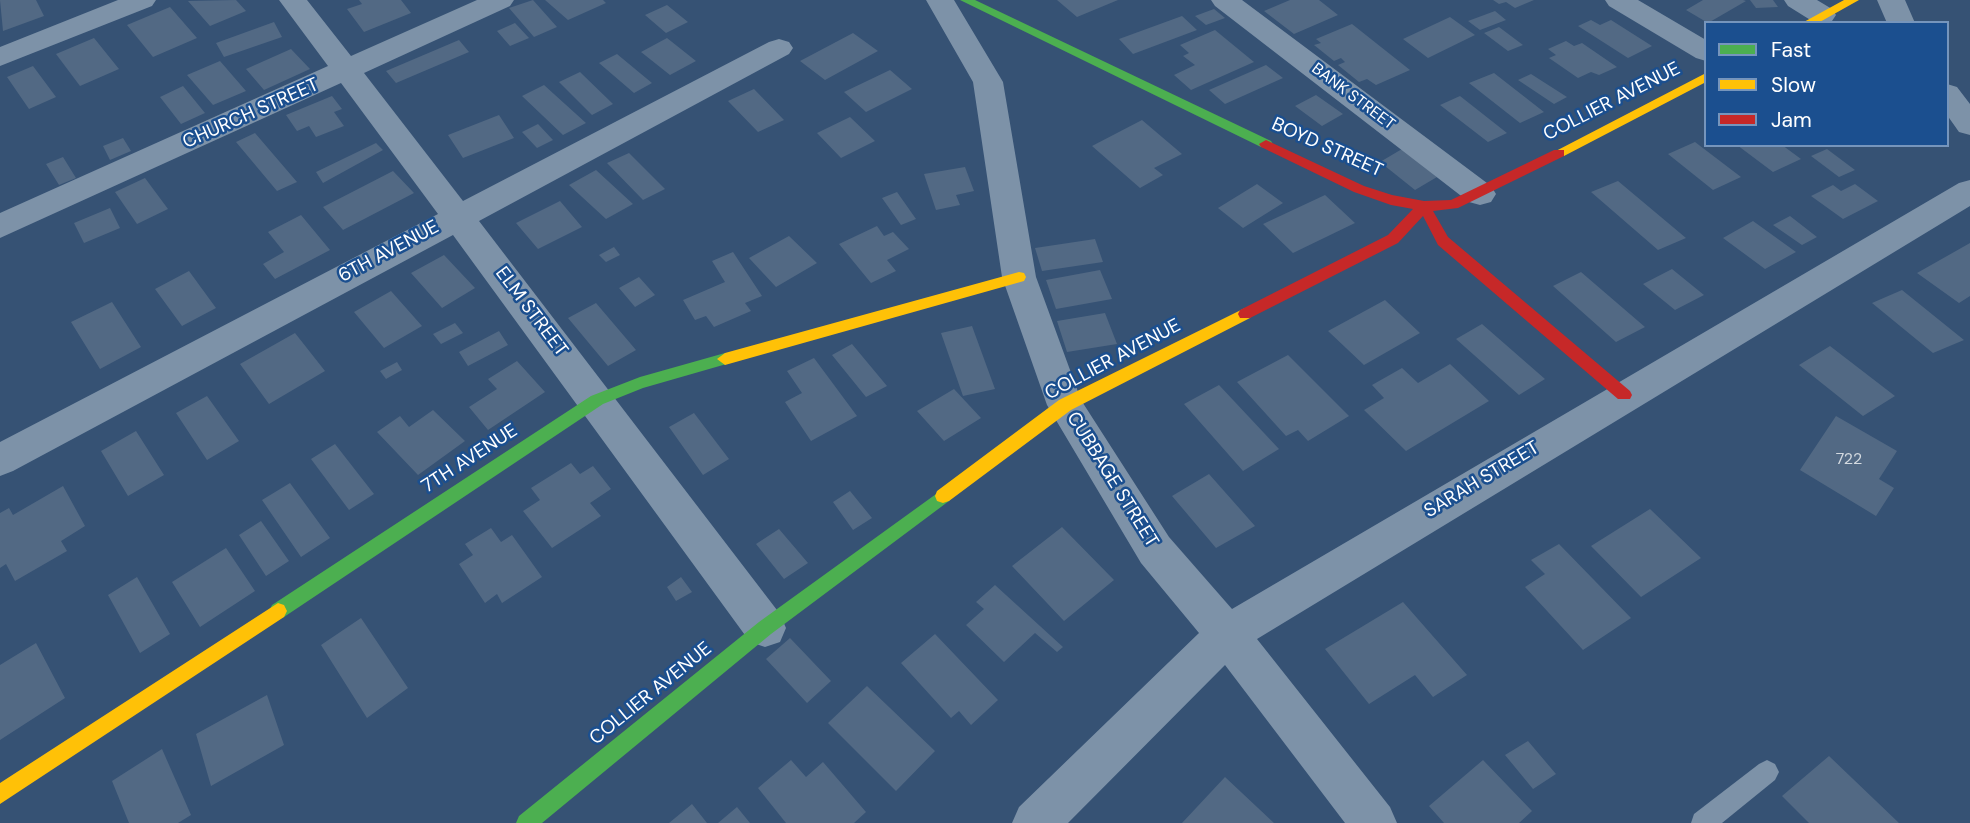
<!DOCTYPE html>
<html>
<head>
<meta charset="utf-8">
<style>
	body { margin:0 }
	#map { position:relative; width:1970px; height:823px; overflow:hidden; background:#365274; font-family:"DM Sans",sans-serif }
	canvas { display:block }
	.legend { position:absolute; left:1704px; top:21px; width:245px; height:126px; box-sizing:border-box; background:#1b4f8f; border:2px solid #7695bc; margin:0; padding:9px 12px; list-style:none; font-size:21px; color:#fff }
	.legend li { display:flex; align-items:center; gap:14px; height:35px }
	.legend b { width:35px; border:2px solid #7695bc }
</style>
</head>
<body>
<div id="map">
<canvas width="1970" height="823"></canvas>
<ul class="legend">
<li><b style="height:9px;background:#4caf50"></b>Fast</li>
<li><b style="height:9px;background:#ffc107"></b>Slow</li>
<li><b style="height:9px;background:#c62828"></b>Jam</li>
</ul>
</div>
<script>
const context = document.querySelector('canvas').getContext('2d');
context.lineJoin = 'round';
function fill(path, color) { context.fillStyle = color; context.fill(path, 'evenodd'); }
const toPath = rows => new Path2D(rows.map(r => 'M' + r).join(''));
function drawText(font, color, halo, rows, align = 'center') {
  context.font = font + ' "DM Sans",sans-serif'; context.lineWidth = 5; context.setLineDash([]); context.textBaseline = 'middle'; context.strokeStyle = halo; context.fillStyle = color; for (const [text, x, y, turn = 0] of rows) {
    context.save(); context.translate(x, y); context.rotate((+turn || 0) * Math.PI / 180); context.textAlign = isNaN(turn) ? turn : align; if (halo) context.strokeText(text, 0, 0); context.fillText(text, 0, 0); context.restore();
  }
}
const building = toPath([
	[0,0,36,0,44,16,3,31],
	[236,0,246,11,210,26,188,1],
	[359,0,401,0,411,13,364,32,347,9,362,4],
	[533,0,557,27,534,37,509,8],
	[545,0,603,0,606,3,568,20],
	[1057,0,1118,0,1077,17],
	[1290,0,1319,0,1338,15,1294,34,1264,11],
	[1493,0,1534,0,1515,8,1506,2,1499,4],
	[1703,0,1743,0,1746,1,1708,23,1686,10],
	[1750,0,1773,0,1778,7,1756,8],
	[667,5,688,22,666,33,645,15],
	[170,7,197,38,153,57,127,25],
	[1214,9,1225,18,1206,25,1195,16],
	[1495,11,1506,20,1480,30,1468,21],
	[1182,16,1197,30,1133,54,1119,39],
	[1450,17,1475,35,1428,58,1403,39],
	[1591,20,1600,25,1611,20,1652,46,1628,58,1578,26],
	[274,22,282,37,224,57,216,43],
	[515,23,529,38,510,46,497,31],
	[1352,24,1410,70,1376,85,1367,79,1359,82,1338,65,1345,62,1341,58,1334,61,1314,45,1321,43,1316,39],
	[1499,27,1523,45,1508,51,1484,33],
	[1215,30,1254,62,1191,90,1174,75,1195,65,1183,56,1189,53,1180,45],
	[853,33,878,51,825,80,800,61],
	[94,38,119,69,80,86,56,54],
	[667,38,696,61,670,75,641,52],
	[459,40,469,52,396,83,386,71],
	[1566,41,1574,46,1582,43,1617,67,1599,75,1591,72,1578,78,1549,58,1556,55,1548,49],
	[291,49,310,69,264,90,246,69],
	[617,54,652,83,634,93,599,63],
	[220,61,246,91,213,105,187,75],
	[1266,65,1283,78,1225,104,1209,90],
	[33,66,56,97,29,109,7,77],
	[890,70,912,89,866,112,844,92],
	[580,72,613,104,592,115,559,82],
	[1494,73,1544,112,1520,123,1469,83],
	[1531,74,1567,97,1554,104,1518,80],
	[544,85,586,123,563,135,522,96],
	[183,86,205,113,181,124,160,97],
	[754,89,784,120,758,132,728,101],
	[1316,95,1343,114,1322,126,1295,106],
	[332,96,342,109,334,112,344,126,316,137,309,126,297,131,286,115],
	[1460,96,1507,133,1488,142,1440,105],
	[499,115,514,138,463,158,448,135],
	[850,117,875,141,841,158,817,133],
	[1142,120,1182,154,1154,168,1163,175,1140,188,1092,146],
	[538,124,553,140,537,148,522,132],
	[255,133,297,182,277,191,236,142],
	[123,138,131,151,110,160,103,146],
	[1695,142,1741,177,1713,190,1668,154],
	[376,143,383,150,323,183,316,172],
	[1737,145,1782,145,1801,159,1773,172],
	[1402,149,1437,177,1415,190,1380,162],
	[1827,149,1855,170,1839,177,1811,156],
	[629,153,665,189,643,200,607,163],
	[63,157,76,178,59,185,46,164],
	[965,167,974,191,956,195,960,205,936,210,924,174],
	[596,170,633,204,606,219,569,185],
	[393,171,414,193,343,230,323,207],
	[145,178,168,209,137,224,115,192],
	[1618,181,1686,238,1658,250,1591,192],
	[1257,184,1283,203,1243,228,1218,208],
	[1855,184,1878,201,1843,219,1811,196,1833,185,1841,191],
	[897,192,916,219,901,225,882,198],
	[1325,195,1355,223,1293,253,1263,224],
	[560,201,582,227,538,249,516,223],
	[110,208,120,228,84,243,74,223],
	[301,215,330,250,275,279,263,264,284,252,268,232],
	[1790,216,1817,237,1802,245,1773,225],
	[1753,221,1796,252,1765,269,1723,238],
	[877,226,884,236,893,232,909,249,887,260,896,271,871,283,839,244],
	[789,236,817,263,776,287,749,258],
	[1095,239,1103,262,1042,271,1035,248],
	[1970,243,1970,296,1959,303,1917,273],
	[614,247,620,255,606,262,599,255],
	[733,252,762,296,745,303,751,311,714,327,706,316,695,320,683,300,725,282,712,261],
	[444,255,475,288,442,308,411,273],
	[1672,269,1704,295,1675,310,1643,284],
	[1100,270,1112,299,1056,309,1046,280],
	[189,271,216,308,182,326,155,289],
	[1581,272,1645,327,1616,342,1553,286],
	[639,277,655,295,635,307,619,288],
	[1902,290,1964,340,1933,353,1872,303],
	[391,291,422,326,384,348,354,312],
	[1385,300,1420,333,1364,365,1328,331],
	[112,302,141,347,100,369,71,322],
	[596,303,636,350,608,366,568,318],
	[1105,313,1117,344,1067,352,1057,321],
	[455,323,463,333,441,344,433,334],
	[1482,324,1545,379,1519,395,1456,339],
	[972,326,995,389,963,396,941,333],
	[499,331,508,345,468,366,459,352],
	[295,333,325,371,269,404,240,364],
	[852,344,887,386,866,397,832,355],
	[1830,346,1895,396,1863,416,1799,365],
	[1288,355,1349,416,1308,441,1298,430,1286,436,1237,382],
	[814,358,857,416,811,441,785,402,802,393,787,371],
	[517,361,545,392,488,430,469,407,497,389,488,379],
	[397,362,402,370,386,379,380,371],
	[1450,364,1489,401,1406,451,1364,410,1384,398,1372,385,1402,368,1418,383],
	[1219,385,1279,449,1243,471,1184,404],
	[954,389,981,418,944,441,917,411],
	[207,396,239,441,207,460,176,413],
	[433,410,465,441,418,475,377,432,400,416,409,427],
	[694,413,729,459,703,475,669,427],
	[1836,416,1897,451,1879,479,1894,488,1876,516,1800,470],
	[136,431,164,475,128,496,101,451],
	[335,444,374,494,349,510,311,459],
	[571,463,580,474,593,466,611,489,590,503,601,516,552,548,523,511,540,500,531,488],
	[1209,474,1255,526,1216,548,1172,496],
	[290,483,330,538,301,557,262,500],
	[63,486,85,526,61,541,67,551,15,581,6,564,0,568,0,513,9,508,13,515],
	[850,491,872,518,853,530,833,502],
	[1650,509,1701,558,1641,597,1591,546],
	[261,521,289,561,266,576,239,535],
	[1062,527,1114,580,1064,621,1012,566],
	[491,528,501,542,512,535,542,577,502,603,497,594,485,603,459,564,473,555,465,544],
	[779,529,808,563,784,579,756,544],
	[1559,544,1631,618,1583,650,1525,587,1545,574,1531,560],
	[226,548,255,591,200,627,172,582],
	[137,577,170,634,140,653,108,595],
	[681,577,692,592,676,601,667,587],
	[995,585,1063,647,1057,652,1035,633,1004,662,966,625,984,609,976,602],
	[1403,602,1467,675,1433,697,1415,675,1369,704,1325,649],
	[361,618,408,688,367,718,321,645],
	[935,634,998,700,971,725,959,711,951,718,901,663],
	[790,638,831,681,807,703,766,659],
	[36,643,65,698,0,740,0,665],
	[867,686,935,751,896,791,828,723],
	[267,695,284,745,211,786,196,734],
	[1528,741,1556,774,1533,789,1505,755],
	[162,749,191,815,178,823,129,823,112,781],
	[1829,756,1899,823,1809,823,1782,796],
	[791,760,806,777,823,762,866,812,854,823,786,823,758,788],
	[1483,760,1532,811,1519,823,1444,823,1429,806],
	[1225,777,1274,823,1182,823],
	[692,804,707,823,669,823],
	[737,807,750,823,718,823]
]);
const lane = toPath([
	[1767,760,1775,764,1779,772,1775,780,1722,823,1691,823,1694,814,1759,764,1767,760]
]);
const street = toPath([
	[118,0,156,0,152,6,0,66,0,47,118,0],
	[279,0,307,0,351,56,477,0,514,0,510,6,364,73,463,201,769,42,779,39,789,42,793,48,789,54,479,221,780,614,786,628,780,642,765,647,750,642,453,235,13,471,0,476,0,442,438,214,341,83,0,238,0,213,328,66,279,0],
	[926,0,954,0,1003,82,1036,277,1081,400,1169,537,1232,609,1959,183,1970,180,1970,206,1257,639,1390,807,1397,823,1345,823,1225,665,1068,823,1012,823,1019,807,1199,633,1141,563,1047,405,1002,277,973,82,926,0],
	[1211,0,1242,0,1491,186,1496,194,1491,202,1480,205,1469,202,1215,6,1211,0],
	[1605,0,1638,0,1706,40,1706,61,1696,58,1609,6,1605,0],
	[1784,0,1817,0,1832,9,1836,15,1832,21,1825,23,1812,21,1788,6,1784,0],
	[1877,0,1905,0,1915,23,1887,23,1877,0],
	[1947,84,1957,87,1970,104,1970,135,1959,132,1947,115,1947,84]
]);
const fast = toPath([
	[960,0,975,0,1271,141,1273,144,1266,148,1261,147,960,0],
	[725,353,733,359,730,363,643,388,603,404,284,617,278,619,272,617,269,611,272,605,591,396,640,377,725,353],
	[943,489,949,491,951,496,949,501,771,634,542,823,516,823,519,816,759,622,943,489]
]);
const slow = toPath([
	[1844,0,1859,0,1818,23,1802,23,1844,0],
	[1706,73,1706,82,1564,156,1554,156,1552,153,1706,73],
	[1019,272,1024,273,1026,277,1024,281,725,365,717,359,725,353,1019,272],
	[1245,308,1252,314,1250,318,1071,410,949,501,943,503,937,501,935,496,937,491,1059,400,1245,308],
	[278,603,284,605,287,611,284,617,0,804,0,783,278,603]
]);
const jam = toPath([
	[1266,140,1364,186,1392,195,1424,201,1451,200,1554,150,1564,150,1564,156,1458,208,1433,211,1448,237,1630,391,1632,395,1630,399,1618,399,1438,245,1423,216,1398,243,1250,318,1240,318,1238,314,1240,310,1388,235,1413,209,1391,205,1354,192,1261,147,1259,144,1266,140]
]);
const farStreetnames = [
	["BANK STREET",1353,97,37]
];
const numberNames = [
	["722",1849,460]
];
const streetNames = [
	["COLLIER AVENUE",1612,102,-27],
	["CHURCH STREET",251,114,-24],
	["BOYD STREET",1327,148,24],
	["6TH AVENUE",389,252,-28],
	["ELM STREET",531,312,53],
	["COLLIER AVENUE",1113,360,-28],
	["7TH AVENUE",470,459,-33],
	["CUBBAGE STREET",1112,480,58],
	["SARAH STREET",1482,480,-31],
	["COLLIER AVENUE",651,694,-39]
];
fill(building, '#526984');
fill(lane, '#7d92a8');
fill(street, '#7d92a8');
fill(fast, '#4caf50');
fill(slow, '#ffc107');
fill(jam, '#c62828');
drawText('16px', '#fff', '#1b4f8f', farStreetnames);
drawText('16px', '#d4dae0', null, numberNames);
drawText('19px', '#fff', '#1b4f8f', streetNames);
</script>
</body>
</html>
